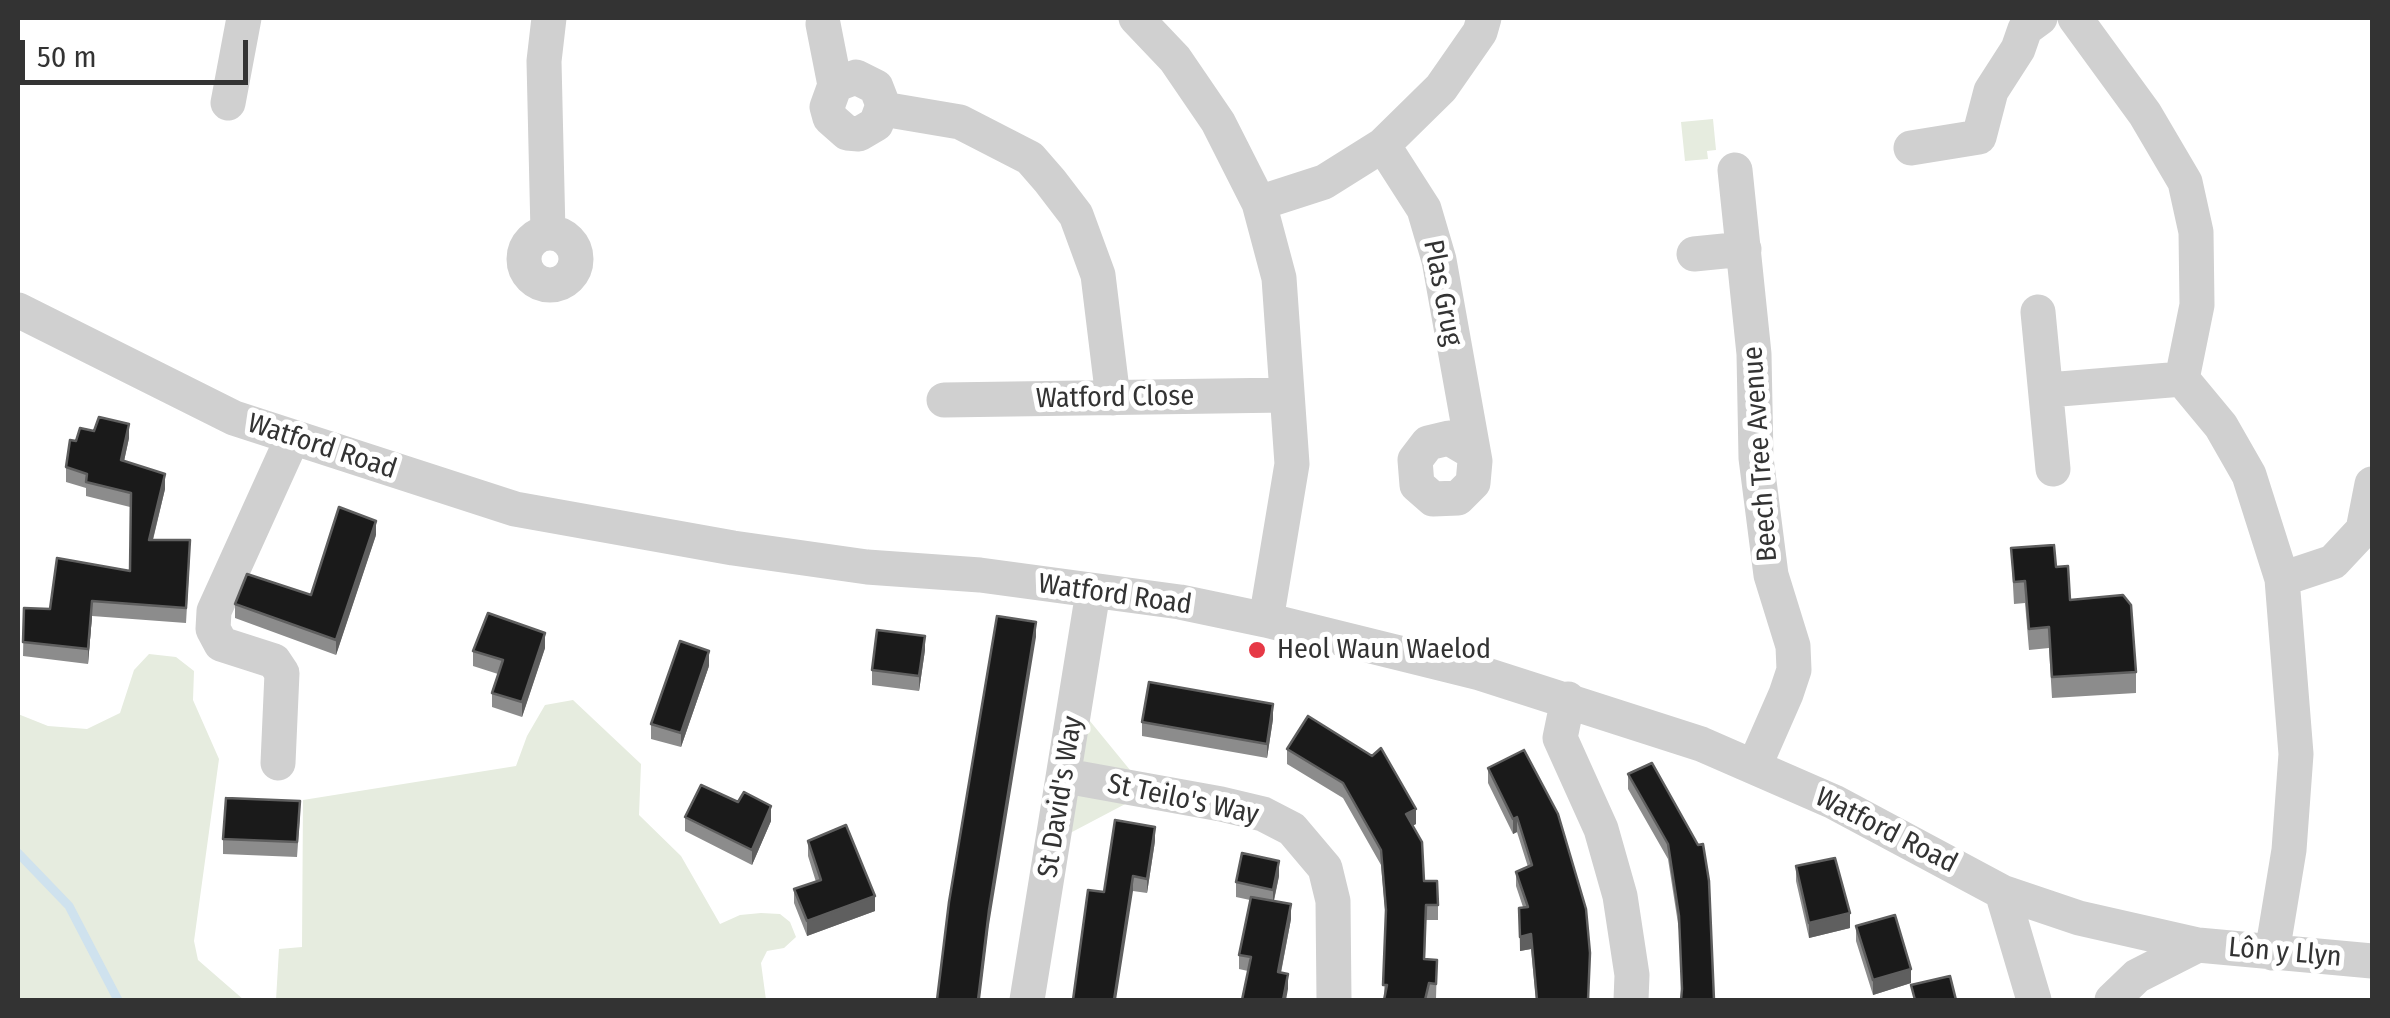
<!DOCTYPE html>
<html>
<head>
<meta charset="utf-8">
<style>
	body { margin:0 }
	#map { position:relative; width:2390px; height:1018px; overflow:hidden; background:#fff; font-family:"Fira Sans Condensed",sans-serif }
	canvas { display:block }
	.frame { position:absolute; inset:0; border:20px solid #333; pointer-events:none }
	.scale { position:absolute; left:20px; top:40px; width:228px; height:45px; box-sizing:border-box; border:5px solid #333; border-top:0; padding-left:12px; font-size:30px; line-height:35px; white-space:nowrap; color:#333; -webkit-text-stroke:8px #fff; paint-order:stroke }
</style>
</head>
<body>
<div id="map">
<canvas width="2390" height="1018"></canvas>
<div class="frame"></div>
<div class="scale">50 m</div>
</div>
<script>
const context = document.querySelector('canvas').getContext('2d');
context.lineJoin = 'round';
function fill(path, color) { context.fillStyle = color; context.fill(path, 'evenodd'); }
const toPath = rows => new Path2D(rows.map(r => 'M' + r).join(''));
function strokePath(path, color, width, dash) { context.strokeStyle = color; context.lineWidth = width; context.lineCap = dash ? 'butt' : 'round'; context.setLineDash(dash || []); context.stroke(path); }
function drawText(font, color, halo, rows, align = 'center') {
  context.font = font + ' "Fira Sans Condensed",sans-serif'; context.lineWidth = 10; context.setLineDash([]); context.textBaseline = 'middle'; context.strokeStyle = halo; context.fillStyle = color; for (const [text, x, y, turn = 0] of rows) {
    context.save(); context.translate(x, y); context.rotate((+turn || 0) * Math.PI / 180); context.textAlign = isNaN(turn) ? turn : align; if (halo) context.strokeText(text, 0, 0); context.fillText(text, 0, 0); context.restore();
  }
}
const green = toPath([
	[1713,119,1716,150,1707,151,1708,159,1685,161,1681,122],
	[149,654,176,657,194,671,193,700,219,759,194,941,198,960,244,1000,18,1000,18,714,48,726,87,729,120,713,134,670],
	[573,700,641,764,639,815,681,856,720,924,740,915,761,913,780,914,790,922,796,937,784,948,767,951,761,963,766,1000,276,1000,279,949,302,947,303,800,516,766,527,736,545,705],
	[1076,704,1148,792,1055,841]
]);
const stream = toPath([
	[18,853,69,906,118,1000]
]);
const minor = toPath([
	[1136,18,1175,59,1218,122,1259,203,1279,278,1292,464,1266,620],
	[2075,18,2145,114,2185,182,2196,232,2197,305,2182,379],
	[823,24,835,85,827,107,830,118,847,133,859,134,876,124,883,105,876,87,856,77,835,85],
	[228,103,244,18],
	[883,109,960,122,1030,158,1050,181,1076,215,1098,275,1113,398],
	[1383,145,1424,209,1439,260,1475,461,1473,483,1458,498,1433,499,1417,485,1415,460,1428,443,1449,438,1471,451],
	[1911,148,1979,137,1991,91,2018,49,2025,29,2040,18],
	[1735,170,1754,354,1756,458,1771,575,1793,646,1794,670,1786,694,1754,767],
	[1259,203,1324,182,1383,145,1441,88,1480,32,1484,18],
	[548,233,544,61,549,18],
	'524 259a26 26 0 1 1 52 0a26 26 0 1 1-52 0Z',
	[1694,254,1744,249],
	[18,310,234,418,515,509,733,548,867,567,980,575,1180,602,1266,620,1480,673,1701,744,1834,802,2002,892,2079,918,2198,945,2372,961],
	[2038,312,2053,469],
	[2182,379,2221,426,2249,475,2282,579,2296,754,2289,850,2272,953],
	[2048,390,2182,379],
	[944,400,1286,395],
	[2282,579,2333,562,2363,530,2372,484],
	[1568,699,1560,738,1601,829,1620,896,1632,975,1631,1000],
	[278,763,282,673,274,661,221,644,213,629,214,611,292,439],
	[1066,776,1221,804,1263,814,1292,829,1325,868,1333,901,1334,1000],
	[2002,892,2034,1000],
	[1027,1000,1093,592],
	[2112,1000,2137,976,2198,945]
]);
const wall = toPath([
	[129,438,124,461,165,489,153,540,190,554,186,623,92,616,88,664,23,656,24,608,50,609,130,571,130,507,86,496,86,488,66,482,66,467,76,441],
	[376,535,336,655,235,618,235,604,311,595],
	[2011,548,2056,567,2070,600,2136,672,2136,693,2052,698,2049,648,2029,650,2025,603,2014,604],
	[545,648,522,717,492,707,492,693,498,674,473,666,473,651],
	[925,650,919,691,872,685,872,670],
	[709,666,681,747,651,739,651,724],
	[1273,719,1267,758,1142,736,1142,722],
	[1287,749,1416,824,1412,826,1424,881,1438,905,1438,920,1426,920,1425,959,1437,960,1436,999,1429,998,1428,1000,1384,1000,1386,920,1381,865,1343,798,1287,764],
	[1524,750,1588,1000,1536,1000,1531,949,1520,951,1519,908,1523,907,1516,886,1516,872,1528,867,1517,832,1513,834,1488,783,1488,768],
	[1628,774,1698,845,1682,994,1679,930,1668,859,1628,789],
	[300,816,297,857,223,854,223,839],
	[685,817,771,821,752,865,685,831],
	[808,841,875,911,807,936,794,903,794,889,816,882,808,856],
	[1155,841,1147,893,1133,891,1104,892],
	[1796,866,1850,928,1809,938,1796,881],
	[1279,876,1274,901,1291,919,1281,973,1288,989,1248,971,1239,969,1239,955,1250,900,1236,897,1236,882],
	[1856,926,1911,983,1873,995,1856,941]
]);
const shadedWall = toPath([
	[129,424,129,438,121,475,121,460],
	[165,474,165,489,149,555,149,540],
	[376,521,376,535,336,655,336,640],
	[92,601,92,616,88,664,88,649],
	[1036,622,1036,637,989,925,980,1000,978,1000,989,910],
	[545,633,545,648,522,717,522,702],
	[925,636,925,650,919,691,919,676],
	[709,651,709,666,681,747,681,733],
	[1273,704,1273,719,1267,758,1267,744],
	[771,806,771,821,752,865,752,850],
	[1416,809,1416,824,1406,829,1406,814],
	[1517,817,1517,832,1513,834,1513,819],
	[1155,827,1155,841,1147,893,1147,879],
	[1279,861,1279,876,1273,904,1273,890],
	[1133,876,1133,891,1116,1000,1114,1000],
	[875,896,875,911,807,936,807,921],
	[1291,904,1291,919,1278,987,1278,972],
	[1850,913,1850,928,1809,938,1809,923],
	[1531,934,1531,949,1520,951,1520,937],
	[1911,969,1911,983,1873,995,1873,980],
	[1288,974,1288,989,1286,1000,1283,1000]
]);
const building = toPath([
	[99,417,129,424,121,460,165,474,149,540,190,540,186,608,92,601,88,649,23,642,24,608,50,609,57,558,130,571,131,493,86,482,87,474,66,467,70,440,76,441,80,428,94,431,99,417],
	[339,507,376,521,336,640,235,604,247,574,311,595,339,507],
	[2054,545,2056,567,2068,566,2070,600,2123,595,2131,605,2136,672,2052,677,2049,627,2029,629,2025,581,2014,582,2011,548,2054,545],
	[488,613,545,633,522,702,492,693,503,660,473,651,488,613],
	[997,616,1036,622,989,910,978,1000,937,1000,949,902,997,616],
	[877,630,925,636,919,676,872,670,877,630],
	[680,641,709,651,681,733,651,724,680,641],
	[1149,682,1273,704,1267,744,1142,722,1149,682],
	[1308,716,1372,756,1381,748,1416,809,1406,814,1422,842,1424,881,1437,881,1438,905,1426,905,1424,959,1437,960,1436,984,1429,983,1425,1000,1384,1000,1387,985,1383,985,1386,910,1381,850,1343,783,1287,749,1308,716],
	[1524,750,1558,814,1586,909,1590,953,1588,1000,1537,1000,1531,934,1520,937,1519,908,1528,907,1516,872,1532,865,1517,817,1513,819,1488,768,1524,750],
	[1652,763,1698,845,1703,844,1709,881,1714,1000,1681,1000,1682,989,1679,916,1668,844,1628,774,1652,763],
	[701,785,738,802,744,792,771,806,752,850,685,817,701,785],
	[226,798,300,801,297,842,223,839,226,798],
	[1115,820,1155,827,1147,879,1133,876,1114,1000,1073,1000,1088,890,1104,892,1115,820],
	[846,825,875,896,807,921,794,889,821,880,808,841,846,825],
	[1242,853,1279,861,1273,890,1236,882,1242,853],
	[1835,858,1850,913,1809,923,1796,866,1835,858],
	[1251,897,1291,904,1278,972,1288,974,1283,1000,1242,1000,1251,957,1239,955,1251,897],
	[1895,915,1911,969,1873,980,1856,926,1895,915],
	[1950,976,1956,1000,1915,1000,1911,985,1950,976]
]);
const markers = [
	[1257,650,10,"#e63946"]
];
const streetNames = [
	["Plas Grug",1442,293,79],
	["Watford Close",1115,398,-1],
	["Watford Road",322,447,18],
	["Beech Tree Avenue",1761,454,-94],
	["Watford Road",1115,595,8],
	["St David's Way",1061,797,-81],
	["St Teilo's Way",1183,800,12],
	["Watford Road",1886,831,27],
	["Lôn y Llyn",2285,953,5]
];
const poiNames = [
	["Heol Waun Waelod",1277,650]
];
fill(green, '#e6ecdf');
strokePath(stream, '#cfe2ee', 9);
strokePath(minor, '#d0d0d0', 35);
fill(wall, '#8c8c8c');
fill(shadedWall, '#5f5f5f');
fill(building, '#1a1a1a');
strokePath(building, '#5f5f5f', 2.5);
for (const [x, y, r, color] of markers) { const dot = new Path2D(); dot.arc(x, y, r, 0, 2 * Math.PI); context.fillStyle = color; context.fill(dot); strokePath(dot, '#fff', 4); }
drawText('28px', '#333', '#fff', streetNames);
drawText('28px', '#333', '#fff', poiNames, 'left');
</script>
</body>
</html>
